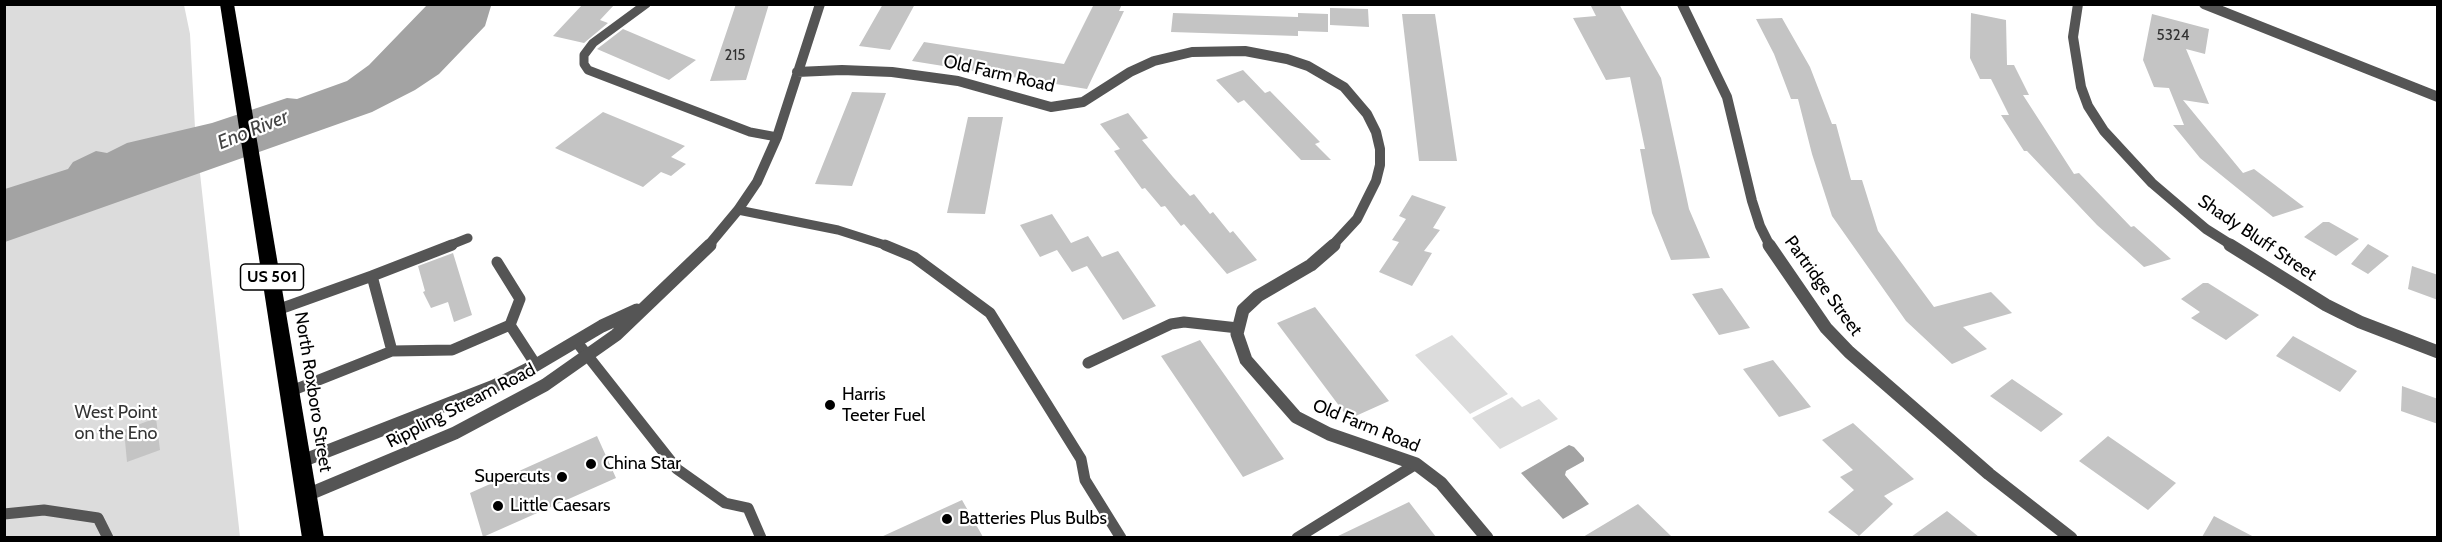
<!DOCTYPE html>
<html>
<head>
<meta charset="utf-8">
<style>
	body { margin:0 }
	#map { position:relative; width:2442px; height:542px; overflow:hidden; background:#fff; font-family:Cabin,sans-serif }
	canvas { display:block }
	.frame { position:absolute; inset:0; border:6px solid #000; pointer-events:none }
</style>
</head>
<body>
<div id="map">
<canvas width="2442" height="542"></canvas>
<div class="frame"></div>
</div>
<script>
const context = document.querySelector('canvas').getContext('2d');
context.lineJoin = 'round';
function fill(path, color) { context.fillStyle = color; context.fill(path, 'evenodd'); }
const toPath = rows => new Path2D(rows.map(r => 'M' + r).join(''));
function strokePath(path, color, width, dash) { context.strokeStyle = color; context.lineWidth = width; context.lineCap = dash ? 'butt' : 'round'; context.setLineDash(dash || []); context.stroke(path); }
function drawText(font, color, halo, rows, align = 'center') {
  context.font = font + ' Cabin,sans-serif'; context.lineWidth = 4.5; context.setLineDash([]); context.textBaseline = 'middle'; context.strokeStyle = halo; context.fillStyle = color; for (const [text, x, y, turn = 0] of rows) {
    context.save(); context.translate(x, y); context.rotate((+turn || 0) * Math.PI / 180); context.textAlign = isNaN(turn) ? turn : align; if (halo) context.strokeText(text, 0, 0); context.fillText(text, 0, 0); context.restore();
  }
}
const green = toPath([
	[4,5,184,5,190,34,195,128,240,537,5,537],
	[1452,335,1508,394,1470,414,1415,355],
	[1512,397,1522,407,1539,399,1558,419,1500,449,1472,418]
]);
const water = toPath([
	[427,5,494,5,491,6,485,26,439,74,415,90,372,112,5,242,5,189,68,169,73,162,96,151,107,153,127,143,212,123,287,98,297,99,347,81,369,65],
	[1569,445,1574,447,1584,458,1584,461,1566,471,1565,475,1589,504,1563,519,1521,473]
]);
const building = toPath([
	[583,4,615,4,600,20,608,23,584,43,553,36],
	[736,4,769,4,746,80,710,81],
	[883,4,915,4,890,50,859,46],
	[1094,4,1122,4,1119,11,1124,11,1087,89,912,61,924,42,1064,64],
	[1590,4,1619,4,1661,78,1689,209,1710,258,1671,260,1652,213,1640,149,1645,149,1630,77,1606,80,1573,18,1596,16],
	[1330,8,1368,9,1369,27,1330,25],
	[1173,13,1298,17,1298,36,1171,32],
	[1298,13,1328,14,1328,32,1298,31],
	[1971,13,2006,20,2007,65,2014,65,2029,95,2023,95,2074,174,2079,173,2131,227,2134,226,2171,259,2144,267,2097,225,2027,151,2024,151,2001,115,2009,115,1991,79,1980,79,1970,58],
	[1402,14,1435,14,1457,161,1419,161],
	[2152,14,2209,29,2205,54,2186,49,2209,104,2183,100,2243,173,2254,169,2304,207,2273,217,2200,158,2173,125,2184,125,2169,88,2154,87,2143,60],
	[1782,18,1810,67,1832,124,1836,124,1851,180,1862,180,1878,231,1934,307,1991,292,2012,313,1963,327,1987,349,1952,364,1906,321,1832,216,1812,154,1798,99,1791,99,1774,54,1756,19],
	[623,29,696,60,669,80,597,49],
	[1243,70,1265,93,1270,91,1320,142,1315,144,1331,160,1301,160,1244,100,1238,103,1216,80],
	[852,92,886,93,852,186,815,184],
	[603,112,685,146,671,157,686,164,671,176,661,172,643,187,555,148],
	[1128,113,1148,138,1142,140,1173,177,1190,196,1194,194,1210,214,1213,212,1230,233,1233,231,1257,260,1227,274,1184,224,1181,226,1165,206,1161,207,1145,188,1142,189,1114,151,1120,149,1100,124],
	[968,117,1003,117,985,214,947,213],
	[1412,195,1446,207,1433,228,1440,230,1424,251,1432,253,1412,286,1379,272,1399,242,1392,240,1406,219,1399,216],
	[1052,214,1071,243,1088,236,1102,257,1118,251,1156,306,1123,320,1087,266,1072,272,1057,250,1040,257,1020,225],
	[2323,222,2329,222,2359,239,2336,256,2304,237],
	[2368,244,2389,256,2368,274,2351,264],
	[453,253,472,315,454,322,448,302,431,308,423,292,425,291,418,266],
	[2412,266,2438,275,2438,300,2408,289],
	[2203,283,2208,283,2259,315,2226,340,2191,318,2200,312,2181,299],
	[1722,288,1750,328,1719,335,1692,294],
	[1315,307,1389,401,1349,419,1277,323],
	[2293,336,2357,371,2340,392,2276,356],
	[1200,340,1284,459,1243,477,1161,356],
	[1773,360,1811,407,1779,417,1743,369],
	[2012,379,2063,414,2041,432,1990,396],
	[2402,386,2438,399,2438,424,2401,411],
	[156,418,160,450,127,462,124,430],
	[1853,423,1914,479,1884,496,1893,504,1859,536,1828,512,1854,490,1840,477,1853,470,1822,440],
	[597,436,616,478,483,537,470,493],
	[2108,436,2176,483,2148,510,2079,461],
	[962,500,983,537,881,537],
	[1409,502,1436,537,1336,537],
	[1638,504,1672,537,1583,537],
	[1947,511,1979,537,1911,537],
	[2214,516,2254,537,2202,537]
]);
const laneFar1 = toPath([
	[646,4,593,43,584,55,584,64,588,70,750,132,777,137],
	[738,210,838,230,888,246],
	[448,246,468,238]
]);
const lane = toPath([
	[885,245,914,257,990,313,1081,459,1085,480,1121,538],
	[372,276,452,245],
	[277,310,372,276,392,351],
	[510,325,536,365],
	[576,341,677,469,725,503,748,508,761,538],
	[1088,363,1171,324,1184,322,1238,328],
	[291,391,392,351,452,350,510,325,520,299,497,262],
	[4,514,44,510,98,518,108,538],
	[1297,538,1416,464]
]);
const streetFar1 = toPath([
	[1682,4,1727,97,1752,201,1760,226,1770,246],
	[2078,4,2073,37,2081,87,2088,106,2104,131,2152,183,2206,229,2233,246],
	[2204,4,2438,97],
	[797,72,842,70,892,72,958,81,1051,107,1083,102,1130,72,1154,61,1192,52,1245,51,1287,59,1308,66,1344,87,1367,114,1376,132,1380,149,1380,165,1376,181,1357,219,1332,246],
	[708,246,738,210,757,182,777,137,820,4]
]);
const street = toPath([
	[1334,245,1311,265,1258,296,1243,310,1237,334,1246,360,1296,417,1329,434,1416,464,1441,483,1487,538],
	[1769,245,1826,328,1849,352,1989,474,2071,538],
	[2230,245,2326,305,2360,322,2438,352],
	[302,461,494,386,536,365,602,326,637,310],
	[307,495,455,433,545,385,616,335,710,245]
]);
const highway = toPath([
	[220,4,234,4,324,538,302,538,220,4]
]);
const markers = [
	[830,405,6,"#000"],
	[591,464,6,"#000"],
	[562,477,6,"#000"],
	[498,506,6,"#000"],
	[947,519,6,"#000"]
];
const numberNames = [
	["5324",2173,36],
	["215",735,56]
];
const shields = [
	[272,277,63]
];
const shieldNames = [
	["US 501",272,277]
];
const streetNames = [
	["Old Farm Road",999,74,13],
	["Shady Bluff Street",2257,238,34],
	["Partridge Street",1823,286,54],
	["North Roxboro Street",313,392,81],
	["Rippling Stream Road",461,406,-27],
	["Old Farm Road",1366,426,22]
];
const poiNames = [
	["Harris",842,395],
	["Teeter Fuel",842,416],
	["China Star",603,464],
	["Supercuts",550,477,"right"],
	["Little Caesars",510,506],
	["Batteries Plus Bulbs",959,519]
];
const parkNames = [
	["West Point",116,413],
	["on the Eno",116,434]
];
const waterNames = [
	["Eno River",253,130,-22]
];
fill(green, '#dcdcdc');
fill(water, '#a3a3a3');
fill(building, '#c4c4c4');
strokePath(laneFar1, '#555', 9);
strokePath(lane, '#555', 11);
strokePath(streetFar1, '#555', 10);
strokePath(street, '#555', 13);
fill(highway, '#000');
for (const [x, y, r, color] of markers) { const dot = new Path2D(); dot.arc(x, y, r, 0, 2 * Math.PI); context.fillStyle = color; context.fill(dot); strokePath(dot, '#fff', 2); }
drawText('15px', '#313131', null, numberNames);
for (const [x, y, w] of shields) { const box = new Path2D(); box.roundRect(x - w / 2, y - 13, w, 26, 4.5); context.fillStyle = '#fff'; context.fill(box); strokePath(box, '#000', 1.5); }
drawText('bold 16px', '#000', null, shieldNames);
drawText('18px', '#000', '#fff', streetNames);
drawText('18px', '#000', '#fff', poiNames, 'left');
drawText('18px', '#333', '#fff', parkNames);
drawText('italic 20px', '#444', '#fff', waterNames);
</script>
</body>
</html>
